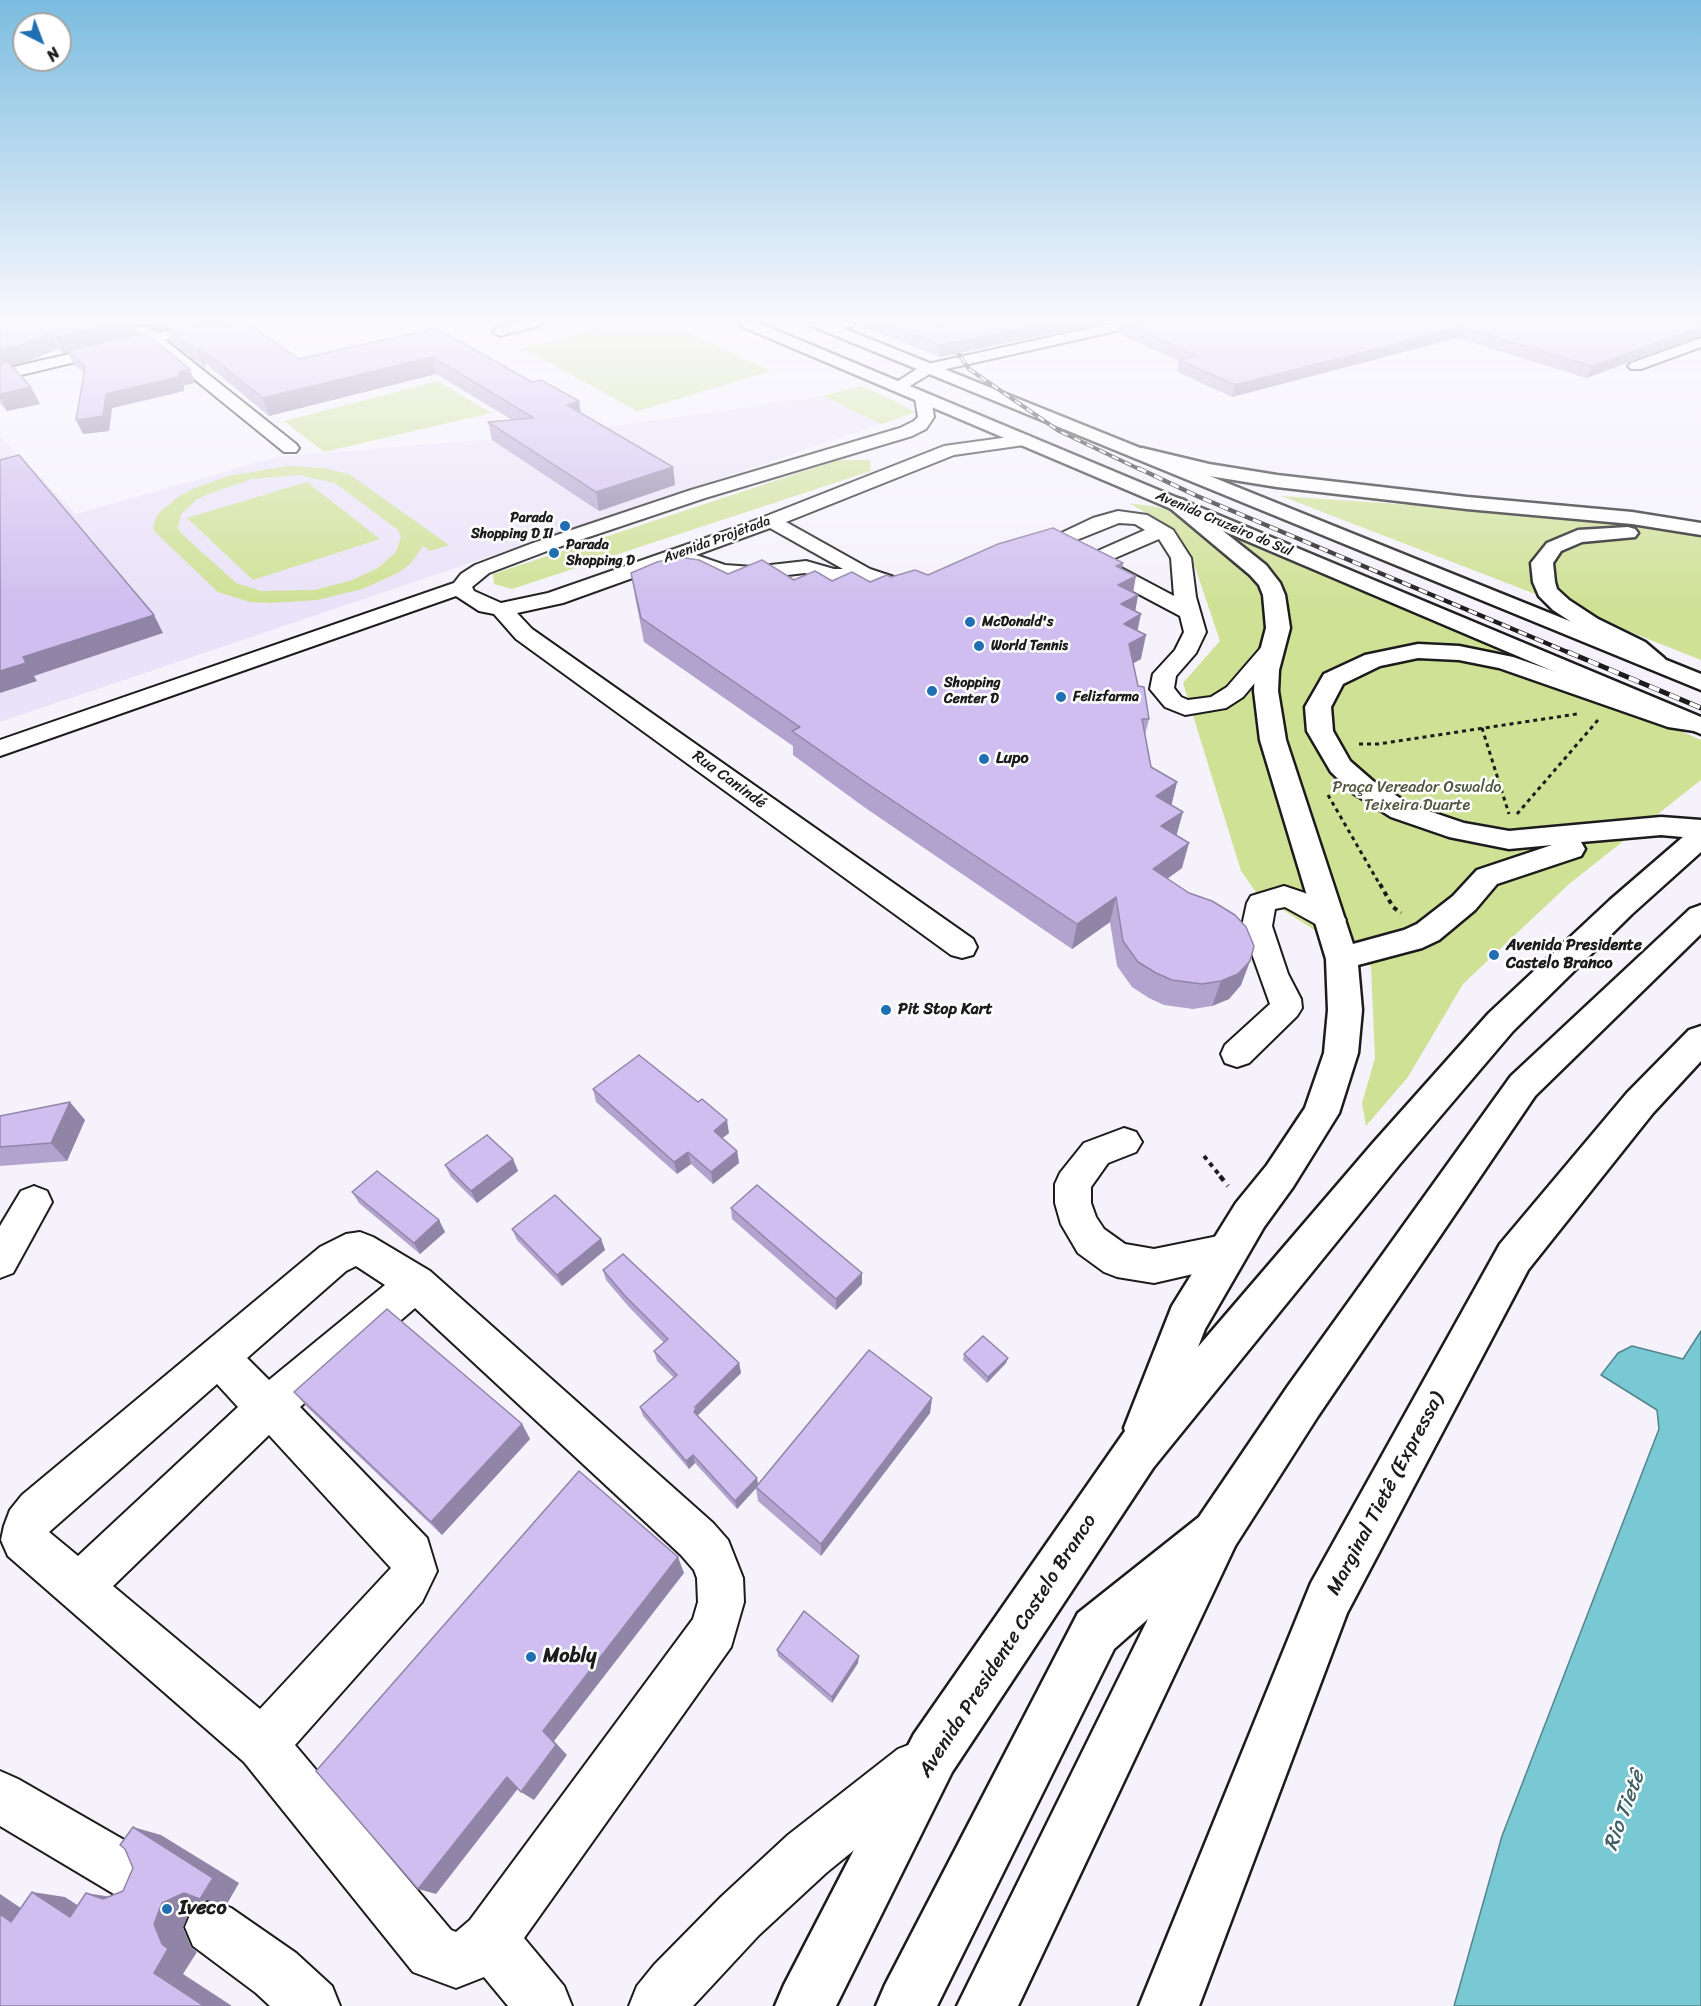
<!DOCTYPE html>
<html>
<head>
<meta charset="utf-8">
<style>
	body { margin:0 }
	#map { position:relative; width:1701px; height:2006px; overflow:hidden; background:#f5f2fc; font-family:Sriracha,sans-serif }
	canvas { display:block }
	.north { position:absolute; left:12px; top:12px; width:60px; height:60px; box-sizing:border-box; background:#fff; border:2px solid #a4a4a4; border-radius:50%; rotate:138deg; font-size:16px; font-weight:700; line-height:24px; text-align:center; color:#1c1c1c }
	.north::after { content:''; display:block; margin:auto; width:21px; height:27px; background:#1f6fb2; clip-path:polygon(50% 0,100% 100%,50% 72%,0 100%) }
</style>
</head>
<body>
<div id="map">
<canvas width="1701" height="2006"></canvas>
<div class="north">N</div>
</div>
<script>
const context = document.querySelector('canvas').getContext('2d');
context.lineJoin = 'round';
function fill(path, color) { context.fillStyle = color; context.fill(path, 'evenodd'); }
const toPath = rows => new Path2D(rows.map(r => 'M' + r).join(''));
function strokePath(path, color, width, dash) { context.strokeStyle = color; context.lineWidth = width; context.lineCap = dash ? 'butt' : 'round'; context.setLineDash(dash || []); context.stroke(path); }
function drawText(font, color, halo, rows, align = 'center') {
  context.font = font + ' Sriracha,sans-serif'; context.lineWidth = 5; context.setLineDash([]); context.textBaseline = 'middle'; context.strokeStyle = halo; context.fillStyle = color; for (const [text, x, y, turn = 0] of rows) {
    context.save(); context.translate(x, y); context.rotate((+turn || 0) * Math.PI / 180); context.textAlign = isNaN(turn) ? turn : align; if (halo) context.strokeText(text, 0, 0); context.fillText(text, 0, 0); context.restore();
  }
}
const built = toPath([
	[823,396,881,424,0,722,0,436,76,514,277,457,502,438,635,423]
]);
const green = toPath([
	[622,323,667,323,771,371,637,411,522,348],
	[438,381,491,413,324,452,284,421],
	[861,386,882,395,916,412,881,424,823,396],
	[838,460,870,460,871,471,512,589,494,584,493,574],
	[286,466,323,468,349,474,449,545,430,551,423,546,411,563,398,573,362,589,317,600,271,603,250,602,218,592,154,531,154,523,158,514,178,497,192,489,228,476],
	[299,475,335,483,398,530,401,537,396,552,378,568,350,581,314,590,261,591,236,583,182,534,178,528,181,514,196,500,208,494,252,479],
	[307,482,380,539,253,580,187,518],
	[1281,496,1701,525,1701,660,1512,585],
	[1129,503,1171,509,1487,645,1701,740,1701,780,1569,884,1463,984,1408,1077,1366,1126,1362,1103,1375,1058,1371,966,1283,910,1260,898,1241,871,1183,683,1220,641,1195,567,1185,547,1168,526]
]);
const water = toPath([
	[1701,1331,1701,2006,1454,2006,1502,1836,1659,1429,1657,1410,1601,1375,1618,1353,1632,1346,1683,1359,1701,1331]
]);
const pathFar2 = toPath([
	[1482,728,1509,814],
	[1359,744,1378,744,1577,714],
	[1328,795,1380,885],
	[1517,814,1598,720]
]);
const pathFar1 = toPath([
	[1380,884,1393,907,1401,913],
	[1204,1156,1221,1177]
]);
const path = toPath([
	[1220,1176,1228,1186]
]);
const minor = toPath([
	[201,323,226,323,224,326,165,340,296,444,299,448,296,452,284,452,151,344,0,380,0,370,143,337,135,329,137,326,147,326,157,333,201,323],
	[518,323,541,323,539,326,500,336,493,332,495,329,518,323],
	[855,323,853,326,827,331,820,327,826,323,855,323],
	[1114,323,1141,323,1134,327,933,372,903,390,891,390,889,387,923,365,1114,323],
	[1701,338,1701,347,1641,369,1631,369,1628,366,1631,363,1701,338],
	[923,393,931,398,934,417,926,429,912,436,705,498,547,551,489,573,472,587,474,591,501,603,548,593,746,524,944,446,1024,435,1030,436,1033,440,1030,444,1024,445,954,455,786,522,870,569,903,580,918,579,925,581,928,585,925,589,901,593,866,581,833,581,805,573,753,579,722,577,677,562,563,603,517,613,532,629,973,939,977,947,973,955,962,958,951,955,516,639,494,614,479,611,456,596,0,756,0,740,454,583,461,574,475,565,533,543,691,490,900,428,914,421,918,417,915,398,923,393],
	[770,528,843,569,834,569,806,561,753,567,725,565,696,555,770,528],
	[1118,511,1147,515,1173,530,1191,558,1196,597,1206,632,1196,653,1176,676,1174,688,1181,697,1188,700,1211,697,1227,687,1265,643,1273,641,1281,643,1284,648,1243,697,1226,708,1185,715,1165,707,1150,689,1153,674,1175,650,1184,632,1180,616,1084,565,1081,561,1084,557,1145,530,1135,524,1119,523,1064,545,1030,553,1023,551,1020,547,1023,543,1057,535,1093,518,1118,511],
	[1159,539,1171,558,1174,596,1108,561,1159,539],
	[1284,886,1305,893,1341,913,1346,920,1341,927,1331,930,1321,927,1285,907,1275,909,1272,926,1288,974,1301,999,1302,1008,1297,1016,1249,1063,1237,1067,1225,1063,1221,1054,1225,1045,1270,1004,1242,926,1247,903,1251,896,1284,886],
	[1124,1128,1136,1132,1142,1142,1136,1152,1108,1163,1091,1187,1091,1203,1096,1217,1104,1229,1125,1244,1154,1249,1228,1234,1241,1239,1247,1251,1241,1263,1154,1283,1117,1277,1104,1272,1078,1253,1061,1224,1055,1203,1055,1184,1060,1173,1084,1143,1124,1128],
	[34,1186,47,1191,52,1202,13,1273,0,1278,0,1226,21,1191,34,1186],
	[360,1232,373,1237,430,1271,713,1523,728,1540,743,1578,744,1602,731,1647,524,1938,564,1986,572,2006,508,2006,484,1977,456,1988,413,1972,244,1762,8,1556,1,1540,4,1526,10,1510,22,1495,320,1247,346,1234,360,1232],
	[356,1266,385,1285,269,1380,247,1358,346,1271,356,1266],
	[415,1308,681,1555,694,1570,697,1578,698,1602,693,1619,470,1920,456,1932,451,1930,295,1745,422,1602,437,1571,427,1538,300,1407,415,1308],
	[217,1384,238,1407,78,1556,49,1532,217,1384],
	[269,1435,391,1568,260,1709,113,1586,269,1435],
	[916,1742,934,1749,941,1767,934,1785,826,1873,759,1935,693,2006,629,2006,637,1986,654,1965,721,1897,788,1835,898,1749,916,1742],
	[0,1771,18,1779,152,1856,160,1875,152,1894,133,1902,114,1894,0,1826,0,1771],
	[212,1900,231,1908,296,1953,332,1986,340,2006,270,2006,256,1993,193,1946,185,1927,193,1908,212,1900]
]);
const major = toPath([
	[739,323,759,323,1701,717,1701,734,741,326,739,323],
	[810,323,830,323,1701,674,1701,690,812,326,810,323]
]);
const highway = toPath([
	[1142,448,1209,464,1277,475,1467,497,1632,512,1701,523,1701,535,1632,524,1467,509,1277,487,1209,476,1135,458,1133,454,1135,450,1142,448],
	[1177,498,1184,500,1266,565,1280,583,1285,595,1290,628,1279,670,1278,691,1286,740,1353,944,1404,930,1417,924,1453,896,1477,870,1552,845,1509,849,1449,837,1391,817,1353,793,1331,772,1307,731,1305,707,1324,674,1365,655,1418,644,1459,646,1513,657,1674,713,1701,718,1701,732,1668,727,1499,668,1459,660,1418,658,1380,666,1343,684,1331,707,1333,731,1350,761,1373,781,1411,805,1464,823,1509,831,1661,817,1701,820,1701,852,1632,914,1513,1031,1399,1165,1153,1468,952,1772,836,2006,775,2006,784,1985,914,1734,1125,1431,1124,1428,1172,1306,1236,1203,1267,1165,1305,1108,1324,1053,1328,1010,1326,959,1260,740,1254,691,1255,670,1266,628,1263,595,1259,585,1250,575,1170,508,1167,504,1170,500,1177,498],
	[1661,835,1683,837,1610,900,1489,1013,1373,1143,1198,1347,1205,1329,1264,1227,1293,1187,1339,1113,1358,1053,1362,1010,1358,965,1422,948,1439,940,1475,910,1497,884,1581,856,1585,849,1581,842,1661,835],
	[1628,527,1635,529,1638,533,1635,537,1582,542,1561,551,1553,563,1555,582,1557,589,1569,600,1598,619,1645,642,1664,658,1668,663,1664,668,1656,670,1648,668,1629,652,1582,629,1553,610,1539,596,1533,582,1531,563,1547,543,1578,530,1628,527],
	[1701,905,1701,934,1535,1096,1318,1416,1235,1546,1018,2006,957,2006,1148,1619,1114,1649,937,2006,876,2006,885,1985,1078,1613,1199,1517,1288,1386,1511,1076,1690,909,1701,905],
	[1701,1026,1701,1061,1653,1113,1528,1270,1347,1613,1199,2006,1139,2006,1311,1583,1500,1244,1627,1093,1689,1030,1701,1026]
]);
const railFar2 = toPath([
	[937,323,969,369,1059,431,1141,470]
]);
const railFar1 = toPath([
	[1138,468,1197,496,1572,654]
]);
const rail = toPath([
	[1568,652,1701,708]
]);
const wall = toPath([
	[0,323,247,323,299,359,436,328,673,467,675,485,599,511,492,440,488,422,512,420,436,374,269,416,205,363,206,369,170,341,165,329,157,331,148,324,137,324,135,327,138,335,195,383,184,385,184,391,112,408,109,431,83,434,84,373,74,365,68,352,63,353,58,349,29,361,11,365,31,387,40,404,7,411,0,403],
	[857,323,1103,323,940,357,857,324],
	[1120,323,1701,323,1701,336,1586,378,1457,338,1232,397,1177,372,1179,361,1118,333],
	[1122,569,1133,592,1138,595,1135,611,1141,659,1133,663,1138,686,1149,719,1145,735,1151,767,1177,782,1171,805,1182,868,1167,879,1250,961,1241,985,1229,999,1212,1006,1193,1009,1164,1005,1149,998,1132,987,1117,966,1110,922,1072,949,864,807,793,755,793,746,644,642,635,596,631,573,728,574,794,580,870,582,891,577,928,575],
	[593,1089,729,1133,722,1138,737,1151,739,1163,713,1184,691,1164,677,1174,596,1102],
	[0,1116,85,1120,67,1161,0,1166],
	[513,1159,518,1171,477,1203,451,1177,445,1165],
	[352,1192,439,1220,445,1232,420,1254,359,1203],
	[731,1208,862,1273,862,1284,836,1310,732,1219],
	[512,1229,601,1239,605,1250,562,1286,517,1240],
	[603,1270,739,1363,741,1373,698,1415,698,1417,757,1478,758,1485,932,1398,930,1413,821,1556,758,1501,756,1488,737,1509,695,1463,689,1469,643,1416,640,1407,674,1378,657,1361,654,1351,664,1343,628,1306,606,1280],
	[964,1354,1008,1358,1006,1363,987,1383,963,1360],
	[294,1392,522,1424,530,1439,442,1535,307,1407],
	[777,1650,858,1663,832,1703,778,1656]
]);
const shadedWall = toPath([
	[118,323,137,323,135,327,139,336,63,353,55,337],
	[154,323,191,323,164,325,165,329,157,331],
	[500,323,512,323,501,325],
	[1050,323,1103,323,940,357,940,345],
	[1461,327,1457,338,1232,397,1235,385],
	[1701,327,1701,336,1586,378,1592,366],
	[50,333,58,349,29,361,0,368,0,349],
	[198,347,205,363,206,369,199,353],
	[432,357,436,374,269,416,263,398],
	[190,369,195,383,184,385,184,391,112,408,109,431,83,434,76,420,106,394],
	[31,387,40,404,7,411,0,398,0,394],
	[579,401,582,419,567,405],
	[673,467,675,485,599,511,596,492],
	[1123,563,1119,584,1136,576,1132,599,1138,595,1134,618,1141,614,1136,638,1116,628,1116,566],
	[154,615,163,633,34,676,37,681,0,693,0,671,23,657],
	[1146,635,1141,659,1125,668,1129,644],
	[1177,782,1171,807,1156,796],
	[1183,812,1176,837,1161,826],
	[1189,843,1182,868,1146,894,1153,869],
	[1116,897,1110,922,1072,949,1077,924],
	[1250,961,1241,985,1229,999,1212,1006,1221,981],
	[70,1102,85,1120,67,1161,51,1143],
	[727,1120,729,1133,716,1143,714,1131],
	[737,1151,739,1163,713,1184,711,1172],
	[688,1152,691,1164,677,1174,674,1162],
	[513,1159,518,1171,477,1203,471,1191],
	[439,1220,445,1232,420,1254,414,1243],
	[601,1239,605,1250,562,1286,557,1275],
	[862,1273,862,1284,836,1310,836,1299],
	[1008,1358,1006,1363,987,1383,988,1377],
	[739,1363,741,1373,698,1415,699,1418,694,1412,695,1407],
	[932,1398,930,1413,821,1556,821,1544],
	[522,1424,530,1439,442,1535,431,1522],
	[693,1455,695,1463,689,1469,686,1461],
	[757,1478,758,1486,737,1509,735,1501],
	[678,1557,684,1573,554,1741,567,1755,534,1800,521,1792,543,1731],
	[859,1656,858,1663,832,1703,832,1697],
	[507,1777,520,1786,436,1894,418,1889],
	[133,1827,161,1835,239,1883,227,1904,206,1900,191,1907,183,1928,191,1947,197,1952,183,1974,232,2006,204,2006,154,1973,162,1944,154,1924],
	[32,1892,65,1897,102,1921,70,1917],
	[86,1893,118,1898,103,1899],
	[0,1894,46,1925,11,1922,0,1914]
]);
const building = toPath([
	[0,323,118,323,55,337,50,333,21,345,0,349,0,323],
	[173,323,247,323,299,359,436,328,532,382,541,380,579,401,567,405,673,467,596,492,488,422,534,418,432,357,263,398,198,347,199,353,164,325,173,323],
	[883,323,1050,323,940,345,883,323],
	[1123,323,1701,323,1701,327,1592,366,1461,327,1235,385,1179,360,1198,356,1123,323],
	[145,333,190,369,179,372,179,377,106,394,103,416,76,420,85,367,68,351,145,333],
	[8,362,31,387,0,394,0,363,8,362],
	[19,455,154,615,23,657,26,663,0,671,0,460,19,455],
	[1053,528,1123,563,1116,566,1136,576,1118,585,1138,595,1121,604,1141,614,1124,624,1146,635,1129,644,1138,686,1144,687,1149,719,1142,719,1151,767,1177,782,1156,796,1183,812,1161,826,1189,843,1153,869,1189,893,1212,901,1235,915,1246,927,1254,946,1250,961,1238,974,1221,981,1202,984,1172,980,1156,973,1138,962,1123,941,1116,897,1077,924,865,782,792,731,800,727,641,618,631,573,657,562,678,557,699,560,728,574,762,560,794,580,815,571,832,581,852,572,870,582,887,575,891,577,915,570,928,575,998,544,1053,528],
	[639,1055,698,1102,702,1099,727,1120,714,1131,737,1151,711,1172,688,1152,674,1162,593,1089,639,1055],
	[70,1102,51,1143,0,1147,0,1116,70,1102],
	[487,1135,513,1159,471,1191,445,1165,487,1135],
	[377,1171,439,1220,414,1243,352,1192,377,1171],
	[757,1185,862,1273,836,1299,731,1208,757,1185],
	[555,1195,601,1239,557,1275,512,1229,555,1195],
	[623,1254,739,1363,695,1407,696,1409,694,1412,757,1478,735,1501,693,1455,686,1461,640,1407,677,1375,654,1351,668,1339,625,1296,603,1270,623,1254],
	[387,1309,522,1424,431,1522,294,1392,387,1309],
	[983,1336,1008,1358,988,1377,964,1354,983,1336],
	[869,1350,932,1398,821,1544,756,1487,869,1350],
	[579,1471,678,1557,543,1731,556,1745,521,1792,507,1777,418,1889,316,1771,579,1471],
	[804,1611,859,1656,832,1697,777,1650,804,1611],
	[133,1827,213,1878,200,1899,184,1893,162,1903,154,1924,162,1944,168,1949,154,1973,204,2006,0,2006,0,1914,11,1922,32,1892,70,1917,86,1893,103,1899,123,1891,133,1868,125,1849,120,1845,133,1827]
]);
const markers = [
	[565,526,6,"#1f6fb2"],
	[554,553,6,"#1f6fb2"],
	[970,622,6,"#1f6fb2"],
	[979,646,6,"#1f6fb2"],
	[932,691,6,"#1f6fb2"],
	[1061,697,6,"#1f6fb2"],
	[984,759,6,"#1f6fb2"],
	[1494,955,6,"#1f6fb2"],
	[886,1010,6,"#1f6fb2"],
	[531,1657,6,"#1f6fb2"],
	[167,1909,6,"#1f6fb2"]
];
const farPoinames = [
	["Parada",553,518,"right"],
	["Shopping D II",553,534,"right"],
	["Parada",566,545],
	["Shopping D",566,561],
	["McDonald's",982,622],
	["World Tennis",991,646],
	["Shopping",944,683],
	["Center D",944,699],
	["Felizfarma",1073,697]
];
const farStreetnames = [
	["Avenida Cruzeiro do Sul",1224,524,23],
	["Avenida Projetada",717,540,-20]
];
const poiNames = [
	["Lupo",996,759],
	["Avenida Presidente",1506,946],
	["Castelo Branco",1506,964],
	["Pit Stop Kart",898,1010]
];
const streetNames = [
	["Rua Canindé",729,780,36]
];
const parkNames = [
	["Praça Vereador Oswaldo",1417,788],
	["Teixeira Duarte",1417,806]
];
const nearStreetnames = [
	["Marginal Tietê (Expressa)",1386,1494,-62],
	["Avenida Presidente Castelo Branco",1008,1646,-57]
];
const nearPoinames = [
	["Mobly",543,1657],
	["Iveco",179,1909]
];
const nearWaternames = [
	["Rio Tietê",1625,1811,-70]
];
fill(built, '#eae2f8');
fill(green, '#cfe195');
fill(water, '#79c9d5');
strokePath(water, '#54848b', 1.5);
strokePath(minor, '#1c1c1c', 4);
strokePath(major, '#1c1c1c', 5);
strokePath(highway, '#1c1c1c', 5);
strokePath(pathFar2, '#1c1c1c', 3, [4, 4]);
strokePath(pathFar1, '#1c1c1c', 4, [4.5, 4.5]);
strokePath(path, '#1c1c1c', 4.5, [6, 6]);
fill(minor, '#fff');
fill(major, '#fff');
fill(highway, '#fff');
strokePath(railFar2, '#1c1c1c', 4);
strokePath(railFar1, '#1c1c1c', 4.5);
strokePath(rail, '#1c1c1c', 5);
strokePath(railFar2, '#fff', 2, [7]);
strokePath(railFar1, '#fff', 3, [9]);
strokePath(rail, '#fff', 4, [11]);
fill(wall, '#b2a3ce');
fill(shadedWall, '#9185a7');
fill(building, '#cfbeef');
strokePath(building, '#9185a7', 1.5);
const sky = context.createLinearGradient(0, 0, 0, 604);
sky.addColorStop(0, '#7bbce0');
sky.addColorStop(0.53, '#faf9fe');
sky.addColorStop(1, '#faf9fe00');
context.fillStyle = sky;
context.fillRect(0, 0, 1701, 604);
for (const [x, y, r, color] of markers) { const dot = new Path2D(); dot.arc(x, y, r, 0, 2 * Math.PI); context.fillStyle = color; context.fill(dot); strokePath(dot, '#fff', 2); }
drawText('bold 14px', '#1c1c1c', '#fff', farPoinames, 'left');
drawText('14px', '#1c1c1c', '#fff', farStreetnames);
drawText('bold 16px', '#1c1c1c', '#fff', poiNames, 'left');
drawText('16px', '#1c1c1c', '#fff', streetNames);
drawText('16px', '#525740', '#fff', parkNames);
drawText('20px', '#1c1c1c', '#fff', nearStreetnames);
drawText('bold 20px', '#1c1c1c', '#fff', nearPoinames, 'left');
drawText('italic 21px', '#416166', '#fff', nearWaternames);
</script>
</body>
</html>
